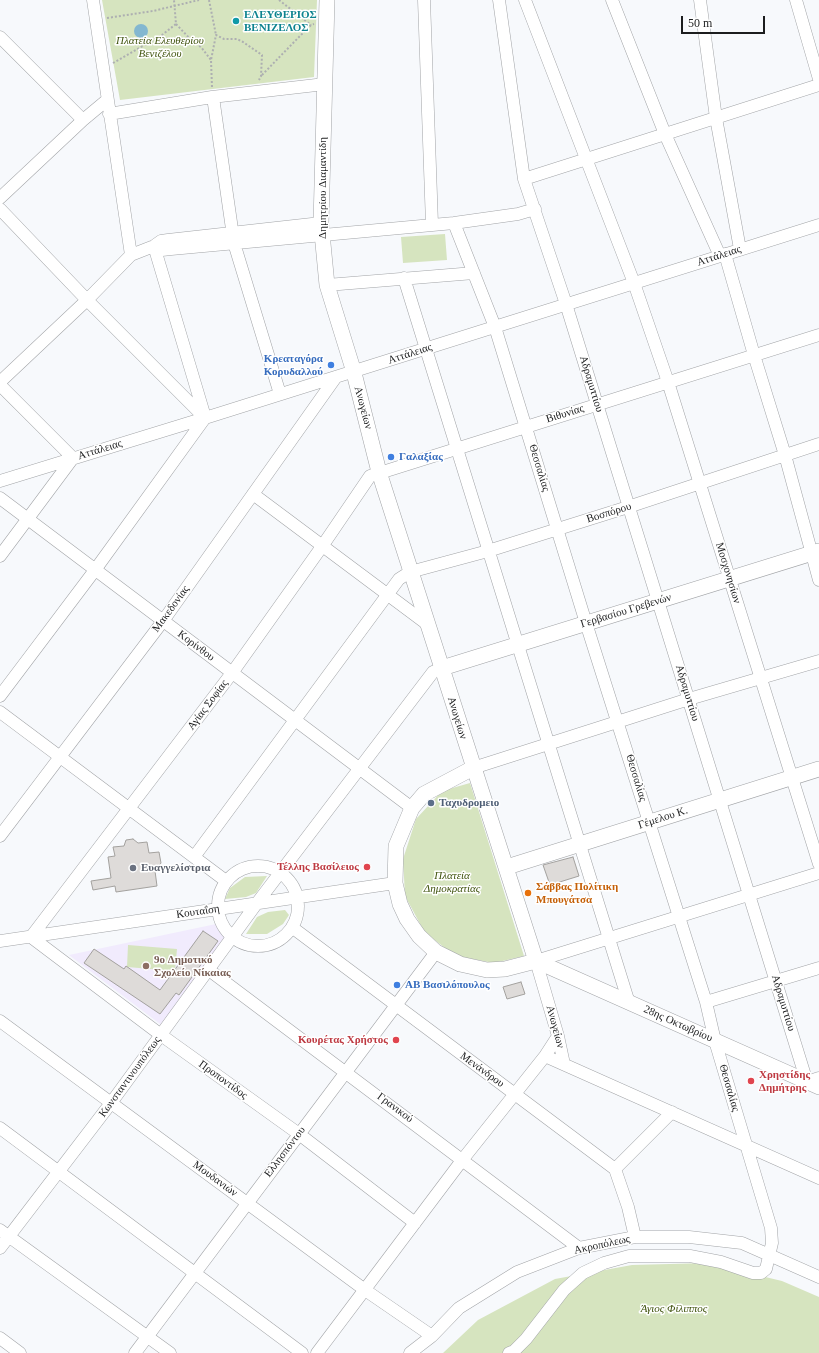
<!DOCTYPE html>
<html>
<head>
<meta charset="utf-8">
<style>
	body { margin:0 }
	#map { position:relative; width:819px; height:1353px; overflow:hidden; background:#f7f9fc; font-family:Georgia,serif }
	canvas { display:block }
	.scale { position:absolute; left:681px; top:16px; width:84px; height:18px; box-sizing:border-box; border:2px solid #1c1d1e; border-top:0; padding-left:5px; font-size:12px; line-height:14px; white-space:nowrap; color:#1c1d1e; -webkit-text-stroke:3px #fff; paint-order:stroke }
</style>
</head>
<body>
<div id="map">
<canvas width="819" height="1353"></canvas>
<div class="scale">50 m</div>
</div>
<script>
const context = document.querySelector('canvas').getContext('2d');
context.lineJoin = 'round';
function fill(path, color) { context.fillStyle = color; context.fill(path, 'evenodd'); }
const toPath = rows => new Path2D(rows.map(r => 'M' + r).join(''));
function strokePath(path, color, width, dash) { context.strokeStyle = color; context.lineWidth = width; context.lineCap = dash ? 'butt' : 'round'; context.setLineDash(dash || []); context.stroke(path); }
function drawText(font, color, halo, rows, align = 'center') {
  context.font = font + ' Georgia,serif'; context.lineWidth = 3; context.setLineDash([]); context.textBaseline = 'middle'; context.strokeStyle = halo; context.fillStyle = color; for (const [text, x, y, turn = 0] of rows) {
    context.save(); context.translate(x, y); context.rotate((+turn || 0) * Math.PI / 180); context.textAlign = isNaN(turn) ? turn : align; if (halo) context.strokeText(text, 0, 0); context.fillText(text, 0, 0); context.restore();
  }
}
const education = toPath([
	[216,924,227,941,164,1027,69,955]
]);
const green = toPath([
	[102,0,317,0,314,77,120,100],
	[445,234,447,260,403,263,401,237],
	[470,783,524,956,494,963,456,956,425,933,405,896,403,859,416,819,442,791],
	[267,876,256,893,246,897,225,899,230,888,245,877],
	[285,910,289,915,283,924,267,934,246,934,257,917,268,912],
	[128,945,177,949,175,971,127,967],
	[707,1263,782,1281,819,1297,819,1353,443,1353,478,1320,555,1279,632,1265]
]);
const water = toPath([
	'134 31a7 7 0 1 1 14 0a7 7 0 1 1-14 0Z'
]);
const building = toPath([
	[133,839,138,843,147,842,149,853,159,852,161,863,155,871,157,886,116,892,115,886,93,890,91,881,111,878,108,857,115,856,113,847,124,846,126,840,133,839],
	[573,857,579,876,550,885,543,865,573,857],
	[203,931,218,941,179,995,176,993,160,1014,84,963,94,949,124,969,126,966,160,990,203,931],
	[521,982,525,994,507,999,503,987,521,982]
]);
const path = toPath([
	[209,0,216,35],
	[279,0,311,25],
	[107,18,153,11,199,0],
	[176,24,193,42,201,47,211,60],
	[113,63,162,35,176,24,174,0],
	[262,75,297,39,311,25,314,24],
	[212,87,211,60,216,35,224,39,237,39,243,42,262,55,261,76,259,80]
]);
const minor = toPath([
	[93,0,131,255],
	[424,0,432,224],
	[499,0,524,179,566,304,807,1082,819,1078],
	[525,0,634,283,668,382,819,864],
	[612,0,665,134,720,256],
	[700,0,716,118,740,249],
	[796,0,819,79],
	[0,37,83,120],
	[213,97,234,243,280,394],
	[109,114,212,97,325,84],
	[524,179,819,85],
	[0,198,83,120,107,100],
	[0,209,87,300,205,418],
	[454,223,495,327,586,623,706,1002,715,1041,771,1228,772,1243,766,1269,761,1273,753,1273,721,1262,690,1256,629,1256,604,1263,583,1273,564,1290,526,1339,514,1351,509,1353],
	[154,246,162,250,171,249,454,223,518,214,535,209],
	[154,246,205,417],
	[725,254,754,355,785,455,819,580],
	[404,278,629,1003],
	[327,285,474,273],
	[0,382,87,300,131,255,154,246,161,241,168,240,321,223],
	[0,385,73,458,0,556],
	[0,481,205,418,819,225],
	[253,494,427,624],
	[0,498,412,808],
	[0,696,95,570,205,418],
	[0,712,226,881],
	[473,768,689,699,819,661],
	[0,836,163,621,336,377],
	[194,857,399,579,410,572,488,551,628,507,819,444],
	'218 906a40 40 0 1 1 80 0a40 40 0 1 1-80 0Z',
	[293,928,615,1169,628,1207,635,1237],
	[0,941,395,883],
	[209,970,579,1248],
	[706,1002,819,968],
	[0,1021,365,1290,432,1336],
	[545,1056,819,1178],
	[564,1064,558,1036,536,961,819,873],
	[0,1128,302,1353],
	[615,1169,672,1112],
	[415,1223,299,1134,161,1035,31,937,232,673,323,545,370,476,819,335],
	[0,1230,170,1353],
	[0,1248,111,1103,257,903,433,672,442,668],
	[0,1338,20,1353],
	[135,1353,436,952],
	[317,1353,463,1159,545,1056,558,1036],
	[410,1353,432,1336,459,1308,517,1272,579,1248,635,1237,689,1237,742,1243,819,1277]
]);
const major = toPath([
	[327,0,321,223,327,285,353,369,379,472,536,961],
	[442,668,819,551],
	[473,768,424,794,412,808,396,846,395,883,400,904,407,919,419,936,436,952,460,964,487,970,505,969,536,961],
	[507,867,819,769],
	[536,961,819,1087]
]);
const markers = [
	[236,21,4,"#0f9aa8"],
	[331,365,4,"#3f7fe0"],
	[391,457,4,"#3f7fe0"],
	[431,803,4,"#5c6f8a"],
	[367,867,4,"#e0444e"],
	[133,868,4,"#6b7280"],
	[528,893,4,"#e8710a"],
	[146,966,4,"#8d6e63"],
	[397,985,4,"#3f7fe0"],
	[396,1040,4,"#e0444e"],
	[751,1081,4,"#e0444e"]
];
const cultureNames = [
	["ΕΛΕΥΘΕΡΙΟΣ",244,15],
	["ΒΕΝΙΖΕΛΟΣ",244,28]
];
const parkNames = [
	["Πλατεία Ελευθερίου",160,41],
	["Βενιζέλου",160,54],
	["Πλατεία",452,876],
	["Δημοκρατίας",452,889],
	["Άγιος Φίλιππος",674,1309]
];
const streetNames = [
	["Δημητρίου Διαμαντίδη",323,188,-90],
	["Αττάλειας",719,256,-18],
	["Αττάλειας",410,354,-18],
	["Αδραμυττίου",591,384,73],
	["Ανωγείων",363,408,75],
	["Βιθυνίας",565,414,-17],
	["Αττάλειας",100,450,-17],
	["Θεσσαλίας",539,468,73],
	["Βοσπόρου",609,513,-17],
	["Μοσχονησίων",728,573,73],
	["Μακεδονίας",171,609,-54],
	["Γερβασίου Γρεβενών",626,611,-17],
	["Κορίνθου",196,646,37],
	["Αδραμυττίου",687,693,73],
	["Αγίας Σοφίας",208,705,-53],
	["Ανωγείων",457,718,73],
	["Θεσσαλίας",636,778,73],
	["Γέμελου Κ.",663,818,-18],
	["Κουταΐση",198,912,-8],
	["Αδραμυττίου",783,1003,73],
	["28ης Οκτωβρίου",678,1024,24],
	["Ανωγείων",555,1027,75],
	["Μενάνδρου",482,1070,36],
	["Κωνσταντινουπόλεως",130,1077,-54],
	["Προποντίδος",223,1080,36],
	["Θεσσαλίας",729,1088,74],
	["Γρανικού",395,1108,37],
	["Ελλησπόντου",285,1152,-53],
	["Μουδανιών",215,1179,36],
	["Ακροπόλεως",602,1245,-12]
];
const shopNames = [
	["Κρεαταγόρα",323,359,"right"],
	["Κορυδαλλού",323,372,"right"],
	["Γαλαξίας",399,457],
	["ΑΒ Βασιλόπουλος",405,985]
];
const serviceNames = [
	["Ταχυδρομειο",439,803]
];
const healthNames = [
	["Τέλλης Βασίλειος",359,867],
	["Κουρέτας Χρήστος",388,1040],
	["Χρηστίδης",759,1075,"left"],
	["Δημήτρης",759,1088,"left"]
];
const worshipNames = [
	["Ευαγγελίστρια",141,868]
];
const foodNames = [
	["Σάββας Πολίτικη",536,887],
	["Μπουγάτσα",536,900]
];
const educationNames = [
	["9o Δημοτικό",154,960],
	["Σχολείο Νίκαιας",154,973]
];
fill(education, '#f1ebfd');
fill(green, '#d6e4bf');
fill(water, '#83b7d0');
fill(building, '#dedbd9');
strokePath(building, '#a3a19e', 1);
strokePath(minor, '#a2a4a7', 13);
strokePath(major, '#a2a4a7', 16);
strokePath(path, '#adafb1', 2, [2, 2]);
strokePath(minor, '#fff', 12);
strokePath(major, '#fff', 15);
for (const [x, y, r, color] of markers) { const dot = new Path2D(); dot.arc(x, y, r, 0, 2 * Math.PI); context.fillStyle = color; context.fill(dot); strokePath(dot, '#fff', 1.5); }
drawText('bold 11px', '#0d838f', '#fff', cultureNames, 'left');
drawText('italic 11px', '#425510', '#fff', parkNames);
drawText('11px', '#1c1d1e', '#fff', streetNames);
drawText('bold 11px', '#366cbe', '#fff', shopNames, 'left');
drawText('bold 11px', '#4e5e75', '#fff', serviceNames, 'left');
drawText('bold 11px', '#be3a42', '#fff', healthNames, 'right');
drawText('bold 11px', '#5b616d', '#fff', worshipNames, 'left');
drawText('bold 11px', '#c56008', '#fff', foodNames, 'left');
drawText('bold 11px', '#785e54', '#fff', educationNames, 'left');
</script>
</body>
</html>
